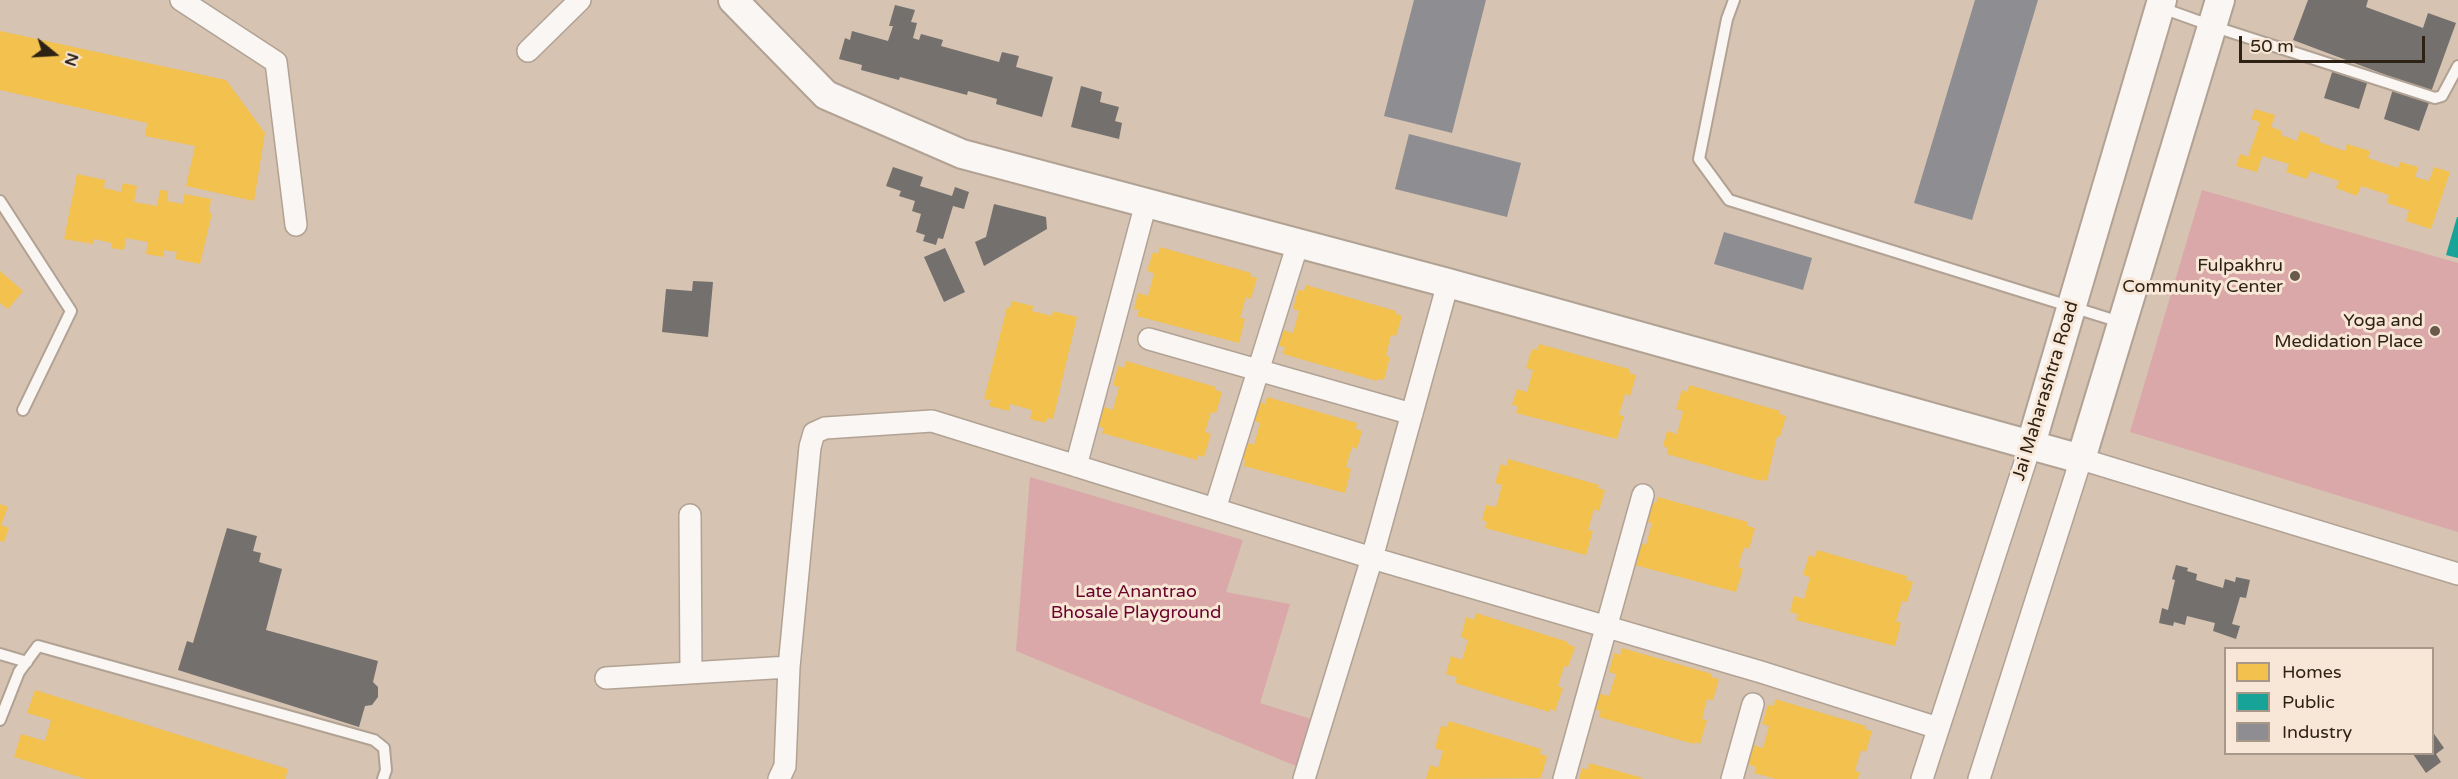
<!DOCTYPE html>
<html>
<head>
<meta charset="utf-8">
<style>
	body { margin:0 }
	#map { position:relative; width:2458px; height:779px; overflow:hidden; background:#d6c3b1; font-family:"Varela Round",sans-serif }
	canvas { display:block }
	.legend { position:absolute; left:2224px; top:647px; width:210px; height:108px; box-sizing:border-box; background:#f8e7d6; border:2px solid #a79889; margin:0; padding:8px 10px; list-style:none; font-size:18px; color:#2e2215 }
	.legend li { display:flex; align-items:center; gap:12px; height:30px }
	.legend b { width:30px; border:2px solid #a79889 }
	.north { position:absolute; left:24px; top:24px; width:60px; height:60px; -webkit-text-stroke:4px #f8e7d6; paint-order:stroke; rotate:108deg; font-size:16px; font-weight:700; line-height:24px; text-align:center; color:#2e2215 }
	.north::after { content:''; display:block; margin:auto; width:21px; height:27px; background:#2e2215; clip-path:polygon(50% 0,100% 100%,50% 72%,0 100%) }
	.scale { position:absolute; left:2239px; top:36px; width:186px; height:27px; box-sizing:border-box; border:3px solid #2e2215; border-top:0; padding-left:8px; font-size:18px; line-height:21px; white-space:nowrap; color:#2e2215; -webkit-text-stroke:4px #f8e7d6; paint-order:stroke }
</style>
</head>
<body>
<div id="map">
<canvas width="2458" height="779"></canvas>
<ul class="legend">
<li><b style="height:16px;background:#f2c14e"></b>Homes</li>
<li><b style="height:16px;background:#17a398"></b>Public</li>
<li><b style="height:16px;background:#8d8d92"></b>Industry</li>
</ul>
<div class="north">N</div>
<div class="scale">50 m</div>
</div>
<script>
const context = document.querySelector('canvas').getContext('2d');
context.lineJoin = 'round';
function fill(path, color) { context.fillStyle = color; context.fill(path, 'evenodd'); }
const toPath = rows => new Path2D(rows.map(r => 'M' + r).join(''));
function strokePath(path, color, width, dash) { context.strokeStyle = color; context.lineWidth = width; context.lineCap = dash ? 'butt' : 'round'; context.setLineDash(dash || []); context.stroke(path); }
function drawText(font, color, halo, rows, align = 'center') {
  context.font = font + ' "Varela Round",sans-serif'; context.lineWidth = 6; context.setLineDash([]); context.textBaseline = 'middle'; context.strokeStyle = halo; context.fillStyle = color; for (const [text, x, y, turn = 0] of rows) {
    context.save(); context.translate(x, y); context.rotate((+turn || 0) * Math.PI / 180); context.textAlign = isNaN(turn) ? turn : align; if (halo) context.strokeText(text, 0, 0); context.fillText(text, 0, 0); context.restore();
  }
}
const green = toPath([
	[2202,190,2458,263,2458,532,2130,432],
	[1030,477,1243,540,1226,592,1290,604,1260,703,1314,720,1301,768,1016,651]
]);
const homes = toPath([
	[0,31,226,80,265,133,254,201,186,186,195,146,145,136,147,123,0,90],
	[2255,109,2275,115,2271,127,2282,131,2281,135,2297,141,2300,131,2320,138,2319,142,2345,151,2347,144,2370,151,2368,158,2398,168,2400,162,2418,167,2415,177,2429,181,2434,167,2450,172,2431,229,2406,221,2409,210,2387,203,2389,195,2361,186,2357,196,2336,188,2339,181,2310,171,2307,179,2286,172,2289,164,2262,156,2257,172,2236,166,2240,154,2248,157,2260,122,2251,119],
	[77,174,105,180,104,188,121,192,123,183,137,186,134,202,157,206,160,190,168,191,167,201,183,204,184,194,211,199,209,213,212,213,200,264,175,259,177,252,164,250,163,257,146,254,148,242,126,238,124,250,111,248,112,243,94,239,93,244,64,239],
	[1160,247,1251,273,1250,276,1257,278,1251,299,1246,297,1240,318,1245,319,1239,343,1137,316,1139,310,1134,309,1138,293,1148,296,1154,273,1147,271,1153,252,1158,254],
	[0,271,23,291,8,309,0,303],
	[1306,285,1396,311,1395,313,1402,316,1396,336,1391,335,1386,356,1390,357,1384,380,1378,379,1377,381,1283,354,1285,347,1279,346,1283,330,1293,333,1299,311,1293,309,1298,290,1304,291],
	[1012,301,1033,306,1032,311,1052,316,1053,311,1077,317,1053,419,1047,418,1046,423,1030,419,1032,410,1010,404,1009,411,989,406,991,400,984,399,1007,307,1010,308],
	[1539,344,1629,369,1629,373,1636,375,1630,396,1625,394,1619,415,1624,416,1617,439,1516,413,1518,406,1512,405,1517,389,1527,392,1533,370,1526,368,1532,349,1537,350],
	[1126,361,1216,387,1215,390,1222,392,1216,413,1211,412,1205,432,1211,434,1204,457,1198,455,1197,460,1102,433,1104,428,1098,426,1104,407,1113,410,1119,387,1113,385,1118,366,1124,368],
	[1689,385,1780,411,1779,414,1786,416,1780,437,1777,436,1767,481,1762,479,1761,481,1667,454,1668,448,1663,446,1667,431,1677,434,1683,411,1676,409,1682,390,1688,392],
	[1267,397,1357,423,1356,429,1362,431,1357,449,1352,447,1346,467,1351,469,1345,493,1244,466,1245,460,1240,458,1244,442,1254,445,1260,423,1254,421,1259,402,1265,404],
	[1508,459,1599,485,1598,488,1605,490,1599,511,1594,509,1588,530,1593,531,1586,555,1485,528,1487,522,1482,520,1486,505,1496,507,1502,485,1495,483,1501,464,1507,466],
	[1658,497,1748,522,1748,526,1755,528,1749,549,1744,547,1738,567,1743,569,1736,592,1635,565,1637,561,1631,559,1636,542,1646,545,1652,523,1645,521,1651,502,1656,503],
	[0,504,8,507,1,525,9,528,4,542,0,541],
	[1817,550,1907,576,1906,580,1913,582,1907,602,1902,601,1896,621,1901,623,1895,646,1796,620,1798,614,1790,612,1794,596,1804,599,1810,577,1803,575,1809,555,1815,557],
	[1476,613,1568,642,1568,644,1575,647,1568,667,1564,666,1558,686,1563,688,1555,711,1550,709,1549,712,1455,683,1457,677,1446,674,1451,656,1462,660,1468,640,1461,637,1466,617,1474,620],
	[1622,648,1712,674,1711,677,1719,679,1713,700,1707,699,1702,719,1707,720,1700,744,1695,742,1694,744,1599,717,1601,711,1595,709,1600,694,1609,696,1616,674,1609,672,1614,653,1620,655],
	[35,690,288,769,285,779,86,779,14,757,21,734,45,741,51,720,27,713],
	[1775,699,1866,726,1865,729,1872,731,1866,752,1861,750,1855,771,1860,772,1858,779,1776,779,1754,773,1756,767,1747,764,1753,745,1763,748,1769,726,1762,724,1768,705,1774,706],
	[1449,721,1541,749,1540,754,1547,756,1541,778,1426,779,1430,765,1438,768,1443,751,1435,748,1441,726,1447,727],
	[1589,763,1643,778,1642,779,1579,779,1582,768,1588,770]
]);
const public = toPath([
	[2457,217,2458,217,2458,258,2446,255]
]);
const industry = toPath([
	[1414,0,1486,0,1452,133,1384,116],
	[1975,0,2038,0,1972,220,1914,203],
	[1409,134,1521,163,1507,217,1395,189],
	[1724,232,1812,258,1803,290,1714,264]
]);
const building = toPath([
	[2308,0,2368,0,2366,7,2423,28,2428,13,2456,23,2431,92,2293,40],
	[895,5,915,10,911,22,917,23,913,38,919,40,921,34,943,40,941,46,999,62,1002,52,1019,56,1016,67,1053,77,1042,117,996,104,997,99,968,91,967,95,900,77,899,80,861,70,862,65,839,59,845,38,850,40,852,31,888,41,893,26,889,26],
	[2334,66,2369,77,2359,109,2324,98],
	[1081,86,1102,92,1100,102,1119,107,1115,121,1122,123,1119,139,1071,127],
	[2393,89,2430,100,2419,131,2384,119],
	[893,167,923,177,920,186,952,196,955,187,969,192,964,209,953,206,943,239,938,238,936,245,923,241,925,235,916,232,921,214,912,211,915,201,899,196,901,191,886,186],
	[994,204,1046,217,1047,229,984,266,975,242,986,237],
	[945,248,965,292,944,302,924,257],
	[693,281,713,282,708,337,662,332,666,289,692,291],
	[227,528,257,536,253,551,261,553,259,562,282,569,266,630,378,661,373,682,378,687,378,697,372,705,365,706,359,727,178,670,187,641,193,643],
	[2176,565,2188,568,2187,571,2197,574,2196,580,2223,588,2225,579,2235,582,2236,577,2250,580,2246,598,2240,597,2232,624,2240,626,2236,639,2213,631,2215,623,2187,616,2185,625,2174,622,2173,626,2159,623,2162,608,2168,610,2175,580,2172,579],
	[2432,731,2444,748,2436,754,2441,762,2426,773,2413,754,2432,754]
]);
const lane = toPath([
	[1734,0,1727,19,1699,159,1729,200,2120,322],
	[2162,8,2212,26,2435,98,2442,96,2458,66],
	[0,201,71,311,23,410],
	[0,654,27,662],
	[0,720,19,672,38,646,374,740,384,748,386,770,383,779]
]);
const street = toPath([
	[181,0,276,62,296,225],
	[528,51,580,0],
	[1149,339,1412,414],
	[1076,466,1146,203],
	[1215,509,1298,243],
	[690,515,691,673],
	[606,678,789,667],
	[779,779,785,766,789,667,810,447,814,433,825,428,932,421,1372,558,1761,672,1938,728],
	[1304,779,1372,558,1448,283],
	[1564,779,1643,495],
	[1732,779,1753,704],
	[1922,779,2031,444],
	[1979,779,2081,459,2458,574]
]);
const secondary = toPath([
	[733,0,826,95,962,154,1448,283,2081,459,2220,0],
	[2031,444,2162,0]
]);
const markers = [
	[2295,276,6,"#695a4c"],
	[2435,331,6,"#695a4c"]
];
const poiNames = [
	["Fulpakhru",2283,266],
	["Community Center",2283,287],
	["Yoga and",2423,321],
	["Medidation Place",2423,342]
];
const streetNames = [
	["Jai Maharashtra Road",2046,391,-73]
];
const parkNames = [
	["Late Anantrao",1136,592],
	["Bhosale Playground",1136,613]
];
fill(green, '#daa8a9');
fill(homes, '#f2c14e');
fill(public, '#17a398');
fill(industry, '#8d8d92');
fill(building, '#73706d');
strokePath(lane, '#b1a294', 14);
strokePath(street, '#b1a294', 24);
strokePath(secondary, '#b1a294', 32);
strokePath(lane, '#f9f6f3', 10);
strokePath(street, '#f9f6f3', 21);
strokePath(secondary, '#f9f6f3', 28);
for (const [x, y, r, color] of markers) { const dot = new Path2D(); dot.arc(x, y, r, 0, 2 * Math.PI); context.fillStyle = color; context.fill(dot); strokePath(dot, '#f8e7d6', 2); }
drawText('18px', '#2e2215', '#f8e7d6', poiNames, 'right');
drawText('18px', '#2e2215', '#f8e7d6', streetNames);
drawText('18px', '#68032d', '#f8e7d6', parkNames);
</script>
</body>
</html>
